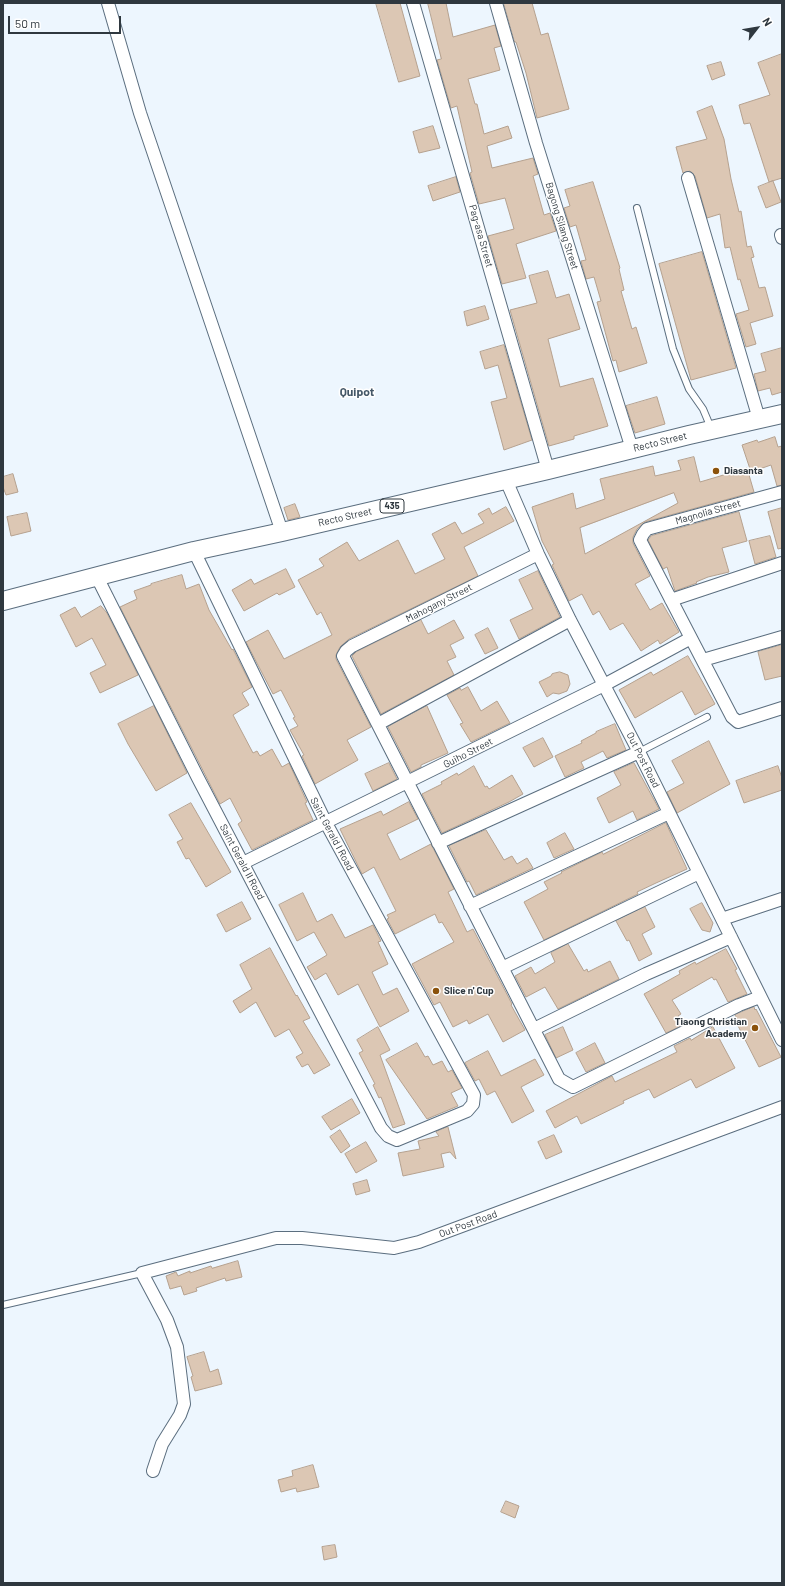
<!DOCTYPE html>
<html>
<head>
<meta charset="utf-8">
<style>
	body { margin:0 }
	#map { position:relative; width:785px; height:1586px; overflow:hidden; background:#edf6fe; font-family:Barlow,sans-serif }
	canvas { display:block }
	.frame { position:absolute; inset:0; border:4px solid #2f383f; pointer-events:none }
	.north { position:absolute; left:737px; top:8px; width:40px; height:40px; -webkit-text-stroke:3px #fff; paint-order:stroke; rotate:59deg; font-size:11px; font-weight:700; line-height:16px; text-align:center; color:#2f383f }
	.north::after { content:''; display:block; margin:auto; width:14px; height:18px; background:#2f383f; clip-path:polygon(50% 0,100% 100%,50% 72%,0 100%) }
	.scale { position:absolute; left:8px; top:16px; width:113px; height:18px; box-sizing:border-box; border:2px solid #2f383f; border-top:0; padding-left:5px; font-size:12px; line-height:14px; white-space:nowrap; color:#2f383f; -webkit-text-stroke:3px #fff; paint-order:stroke }
</style>
</head>
<body>
<div id="map">
<canvas width="785" height="1586"></canvas>
<div class="frame"></div>
<div class="north">N</div>
<div class="scale">50 m</div>
</div>
<script>
const g = document.querySelector('canvas').getContext('2d');
g.lineJoin = 'round';
function paint(path, color) { g.fillStyle = color; g.fill(path, 'evenodd'); }
function stroke(path, color, width, dash) { g.strokeStyle = color; g.lineWidth = width; g.lineCap = dash ? 'butt' : 'round'; g.setLineDash(dash || []); g.stroke(path); }
function write(font, color, halo, rows, align = 'center') {
  g.font = font + ' Barlow,sans-serif'; g.lineWidth = 3; g.setLineDash([]); g.textBaseline = 'middle'; g.strokeStyle = halo; g.fillStyle = color; for (const [text, x, y, turn = 0] of rows) {
    g.save(); g.translate(x, y); g.rotate((+turn || 0) * Math.PI / 180); g.textAlign = isNaN(turn) ? turn : align; if (halo) g.strokeText(text, 0, 0); g.fillText(text, 0, 0); g.restore();
  }
}
const building = new Path2D(`
	M 376,3 L 400,3 L 420,76 L 399,82 Z
	M 428,3 L 446,3 L 453,37 L 495,25 L 501,46 L 494,48 L 500,70 L 468,79 L 475,104 L 477,104 L 484,134 L 508,126 L 512,138 L 487,146 L 492,168 L 533,158 L 538,174 L 533,176 L 544,215 L 550,213 L 556,231 L 516,244 L 526,278 L 502,284 L 488,236 L 514,229 L 505,198 L 479,204 L 470,173 L 472,172 L 457,106 L 451,108 L 437,60 L 441,59 Z
	M 504,3 L 532,3 L 541,35 L 548,33 L 569,109 L 537,118 L 526,73 L 516,42 L 515,42 Z
	M 782,54 L 782,178 L 769,182 L 750,123 L 744,124 L 739,105 L 770,95 L 758,63 Z
	M 721,62 L 725,75 L 712,80 L 707,66 Z
	M 712,106 L 724,139 L 731,179 L 739,212 L 741,211 L 747,247 L 751,246 L 754,257 L 751,258 L 759,288 L 765,287 L 773,316 L 750,323 L 756,344 L 746,347 L 736,314 L 749,310 L 740,279 L 738,280 L 730,247 L 725,248 L 720,214 L 707,218 L 695,176 L 690,171 L 683,173 L 676,147 L 707,139 L 697,112 Z
	M 433,126 L 440,148 L 419,153 L 413,132 Z
	M 456,177 L 460,192 L 433,201 L 428,186 Z
	M 773,181 L 781,202 L 766,208 L 758,187 Z
	M 593,182 L 620,268 L 619,269 L 624,290 L 621,291 L 632,329 L 636,327 L 647,363 L 619,372 L 616,360 L 613,361 L 597,302 L 601,301 L 594,277 L 586,279 L 581,261 L 586,260 L 576,225 L 570,227 L 564,208 L 570,206 L 565,190 Z
	M 702,252 L 736,368 L 691,380 L 659,264 Z
	M 548,271 L 556,298 L 569,294 L 580,329 L 548,339 L 560,387 L 593,378 L 608,426 L 574,436 L 574,439 L 549,446 L 510,310 L 537,303 L 529,276 Z
	M 485,306 L 489,319 L 467,326 L 464,312 Z
	M 504,345 L 532,440 L 504,450 L 491,402 L 507,398 L 498,365 L 485,369 L 480,352 Z
	M 782,348 L 782,392 L 772,395 L 770,388 L 758,391 L 754,374 L 766,371 L 761,354 Z
	M 657,397 L 665,424 L 635,433 L 626,406 Z
	M 775,437 L 778,447 L 782,446 L 782,485 L 777,486 L 771,465 L 751,472 L 742,445 L 757,440 L 758,442 Z
	M 694,457 L 700,482 L 747,468 L 754,492 L 645,522 L 637,529 L 633,537 L 633,543 L 650,576 L 635,584 L 650,610 L 662,603 L 679,632 L 660,644 L 658,640 L 641,651 L 623,623 L 610,630 L 599,611 L 593,615 L 582,594 L 569,601 L 552,565 L 554,564 L 542,541 L 532,507 L 573,493 L 576,509 L 605,499 L 600,479 L 653,466 L 655,476 L 681,470 L 678,461 ZM 674,493 L 678,503 L 585,554 L 580,528 Z
	M 13,474 L 18,492 L 6,495 L 3,487 L 3,477 Z
	M 295,504 L 300,517 L 288,520 L 284,508 Z
	M 506,507 L 514,521 L 464,547 L 478,576 L 349,639 L 340,647 L 336,655 L 336,659 L 371,727 L 347,740 L 358,760 L 315,784 L 302,756 L 304,755 L 290,730 L 298,726 L 293,718 L 295,717 L 281,690 L 273,694 L 246,642 L 268,630 L 284,659 L 332,635 L 321,612 L 317,615 L 298,580 L 324,566 L 319,559 L 347,542 L 359,561 L 398,540 L 415,574 L 445,559 L 432,534 L 455,522 L 462,534 L 484,523 L 478,514 L 489,508 L 492,514 Z
	M 782,508 L 782,548 L 778,549 L 768,512 Z
	M 739,512 L 747,541 L 722,548 L 729,572 L 708,577 L 696,582 L 697,583 L 675,591 L 667,567 L 663,569 L 648,540 L 651,536 Z
	M 27,513 L 31,531 L 11,536 L 7,517 Z
	M 770,536 L 776,557 L 755,564 L 749,541 Z
	M 286,569 L 295,587 L 279,595 L 277,593 L 244,611 L 232,590 L 251,579 L 254,584 Z
	M 538,571 L 560,617 L 519,639 L 510,620 L 533,609 L 519,580 Z
	M 182,575 L 186,589 L 199,584 L 209,610 L 232,650 L 233,649 L 252,687 L 242,693 L 249,705 L 233,715 L 253,753 L 257,751 L 260,756 L 272,749 L 282,767 L 289,763 L 307,802 L 305,803 L 313,820 L 252,850 L 238,824 L 242,821 L 230,798 L 220,804 L 120,607 L 137,599 L 134,591 L 151,585 L 151,584 Z
	M 101,606 L 107,613 L 138,675 L 100,693 L 90,673 L 106,665 L 92,638 L 76,647 L 60,615 L 75,607 L 81,617 Z
	M 421,620 L 428,634 L 454,620 L 464,638 L 450,645 L 456,657 L 447,661 L 454,675 L 381,714 L 352,656 L 356,652 Z
	M 488,628 L 498,648 L 485,654 L 475,635 Z
	M 782,645 L 782,676 L 765,680 L 758,652 Z
	M 688,656 L 715,704 L 695,715 L 682,691 L 635,718 L 619,690 L 651,672 L 653,675 Z
	M 560,672 L 568,675 L 570,684 L 567,691 L 559,694 L 553,693 L 547,697 L 539,682 L 551,676 L 552,674 Z
	M 468,687 L 481,711 L 497,701 L 510,723 L 471,742 L 460,724 L 463,723 L 447,695 L 460,688 L 461,690 Z
	M 154,706 L 187,773 L 156,791 L 128,744 L 118,724 Z
	M 427,706 L 448,753 L 421,765 L 421,767 L 411,772 L 388,727 Z
	M 615,724 L 626,750 L 607,758 L 603,751 L 581,762 L 584,768 L 565,777 L 555,756 L 582,743 L 581,741 L 596,733 L 596,732 Z
	M 543,738 L 553,757 L 534,767 L 523,748 Z
	M 709,741 L 730,784 L 677,813 L 667,792 L 684,783 L 672,761 Z
	M 389,763 L 397,779 L 373,791 L 365,774 Z
	M 634,763 L 659,809 L 637,820 L 633,811 L 609,823 L 597,798 L 621,785 L 614,772 Z
	M 474,766 L 485,787 L 487,786 L 489,789 L 512,775 L 523,794 L 509,802 L 442,833 L 422,794 L 442,784 L 441,782 L 457,773 L 458,775 Z
	M 778,766 L 782,778 L 782,790 L 744,803 L 736,781 Z
	M 409,802 L 418,819 L 387,834 L 400,860 L 431,844 L 454,889 L 448,892 L 467,932 L 473,929 L 512,1004 L 511,1005 L 525,1030 L 503,1042 L 488,1014 L 469,1024 L 467,1020 L 453,1027 L 440,1002 L 434,1005 L 412,964 L 454,942 L 442,922 L 439,923 L 435,914 L 395,934 L 387,919 L 389,918 L 387,915 L 396,911 L 374,867 L 362,874 L 340,829 L 381,811 L 383,815 Z
	M 191,803 L 231,872 L 206,887 L 189,858 L 186,859 L 177,842 L 183,839 L 169,815 Z
	M 666,823 L 687,869 L 656,883 L 637,892 L 638,894 L 544,940 L 524,902 L 548,889 L 544,882 L 562,873 L 561,872 L 602,852 L 603,854 Z
	M 486,830 L 504,860 L 512,856 L 517,864 L 527,858 L 533,868 L 476,895 L 469,881 L 467,882 L 449,846 Z
	M 565,833 L 574,849 L 554,858 L 547,843 Z
	M 303,893 L 317,922 L 332,914 L 345,938 L 373,925 L 381,941 L 378,942 L 388,964 L 372,972 L 383,995 L 397,988 L 409,1011 L 380,1027 L 358,984 L 338,995 L 326,973 L 315,980 L 307,967 L 327,955 L 314,932 L 297,941 L 279,905 Z
	M 242,902 L 251,919 L 226,932 L 217,915 Z
	M 702,903 L 713,923 L 710,932 L 702,930 L 690,909 Z
	M 645,907 L 655,927 L 642,934 L 652,954 L 639,961 L 629,940 L 627,941 L 616,921 Z
	M 568,944 L 584,971 L 587,969 L 588,972 L 610,961 L 619,979 L 558,1009 L 545,987 L 526,997 L 515,976 L 531,967 L 535,974 L 555,962 L 551,953 Z
	M 270,948 L 296,996 L 297,995 L 310,1018 L 303,1021 L 330,1065 L 314,1074 L 308,1064 L 302,1067 L 296,1057 L 303,1053 L 289,1029 L 275,1037 L 256,1002 L 240,1013 L 233,1001 L 252,989 L 240,965 Z
	M 726,949 L 737,969 L 735,970 L 747,994 L 728,1002 L 716,979 L 714,980 L 712,977 L 672,1000 L 681,1014 L 678,1016 L 683,1025 L 666,1033 L 644,994 L 680,974 L 679,971 L 695,962 L 696,964 Z
	M 754,1007 L 755,1010 L 756,1009 L 781,1057 L 759,1067 L 735,1020 L 737,1019 L 735,1015 Z
	M 378,1027 L 390,1050 L 380,1055 L 405,1124 L 393,1128 L 381,1097 L 379,1098 L 373,1085 L 375,1084 L 359,1053 L 363,1051 L 357,1040 Z
	M 563,1027 L 573,1050 L 556,1058 L 545,1035 Z
	M 713,1027 L 735,1068 L 696,1088 L 691,1079 L 654,1098 L 649,1089 L 623,1101 L 624,1103 L 581,1124 L 577,1116 L 555,1128 L 546,1111 L 612,1076 L 615,1082 L 677,1052 L 674,1046 L 690,1038 L 691,1040 Z
	M 417,1043 L 425,1057 L 428,1056 L 433,1065 L 442,1061 L 448,1072 L 452,1070 L 462,1088 L 451,1093 L 458,1106 L 427,1119 L 386,1060 Z
	M 595,1043 L 605,1063 L 586,1072 L 576,1053 Z
	M 488,1051 L 501,1076 L 535,1059 L 544,1075 L 521,1087 L 534,1111 L 512,1123 L 495,1091 L 487,1095 L 479,1079 L 475,1081 L 465,1063 Z
	M 352,1099 L 360,1113 L 331,1130 L 322,1117 Z
	M 448,1127 L 456,1159 L 450,1152 L 441,1154 L 444,1167 L 403,1176 L 398,1153 L 420,1149 L 418,1141 L 439,1136 L 436,1132 Z
	M 340,1130 L 350,1146 L 341,1153 L 330,1137 Z
	M 554,1135 L 562,1152 L 546,1159 L 538,1142 Z
	M 366,1142 L 377,1161 L 356,1173 L 345,1154 Z
	M 367,1180 L 370,1191 L 356,1195 L 353,1184 Z
	M 238,1261 L 242,1277 L 226,1281 L 225,1278 L 196,1288 L 197,1291 L 184,1295 L 181,1286 L 170,1289 L 166,1276 L 176,1272 L 178,1276 L 190,1271 L 190,1273 L 211,1266 L 212,1268 Z
	M 204,1352 L 210,1372 L 218,1369 L 222,1384 L 195,1391 L 191,1377 L 193,1376 L 187,1357 Z
	M 313,1465 L 319,1487 L 297,1492 L 296,1488 L 281,1492 L 278,1480 L 293,1476 L 292,1471 Z
	M 506,1501 L 519,1506 L 515,1518 L 501,1512 Z
	M 335,1545 L 337,1557 L 324,1560 L 322,1547 Z`);
const lane = new Path2D(`
	M 637,208 L 673,349 L 689,389 L 703,409 L 711,428
	M 639,752 L 707,717
	M 3,1305 L 142,1273`);
const street = new Path2D(`
	M 108,3 L 140,113 L 282,532
	M 413,3 L 548,470
	M 496,3 L 536,143 L 632,449
	M 688,178 L 759,419
	M 781,235 L 782,238
	M 506,480 L 538,554 L 570,620 L 639,752 L 782,1040
	M 782,492 L 647,529 L 643,534 L 640,540 L 732,717 L 738,722 L 782,708
	M 538,554 L 352,646 L 346,651 L 343,656 L 559,1079 L 573,1087 L 739,1005 L 760,997
	M 97,577 L 198,778 L 381,1128 L 388,1136 L 397,1140 L 467,1111 L 473,1104 L 474,1095 L 326,823 L 194,551
	M 671,600 L 782,563
	M 703,660 L 782,637
	M 378,724 L 570,620
	M 438,843 L 639,752
	M 243,863 L 604,685 L 691,638
	M 470,906 L 669,813
	M 722,919 L 782,899
	M 502,968 L 699,873
	M 534,1029 L 646,974 L 731,937
	M 153,1471 L 162,1444 L 180,1415 L 184,1404 L 177,1347 L 167,1320 L 142,1273 L 276,1238 L 302,1238 L 394,1248 L 419,1242 L 782,1107`);
const primary = new Path2D(`
	M 3,601 L 194,551 L 282,532 L 548,470 L 689,435 L 782,414`);
const markers = [
	[716,471,4,"#8b520b"],
	[436,991,4,"#8b520b"],
	[755,1028,4,"#8b520b"]
];
const shields = [
	[392,506,24]
];
const shieldNames = [
	["435",392,506]
];
const streetNames = [
	["Bagong Silang Street",562,226,73],
	["Pag-asa Street",481,236,74],
	["Recto Street",660,442,-14],
	["Magnolia Street",708,512,-16],
	["Recto Street",345,517,-13],
	["Mahogany Street",439,603,-27],
	["Guiho Street",468,753,-27],
	["Out Post Road",643,760,63],
	["Saint Gerald I Road",332,834,62],
	["Saint Gerald II Road",242,862,62],
	["Out Post Road",468,1224,-20]
];
const poiNames = [
	["Diasanta",724,471],
	["Slice n' Cup",444,991],
	["Tiaong Christian",747,1022,"right"],
	["Academy",747,1034,"right"]
];
const quarterNames = [
	["Quipot",357,392]
];
paint(building, '#dcc7b4');
stroke(building, '#b5a18f', 1);
stroke(lane, '#5b6e7f', 8);
stroke(street, '#5b6e7f', 14);
stroke(primary, '#5b6e7f', 20);
stroke(lane, '#fff', 6);
stroke(street, '#fff', 12);
stroke(primary, '#fff', 18);
for (const [x, y, r, color] of markers) { const dot = new Path2D(); dot.arc(x, y, r, 0, 2 * Math.PI); g.fillStyle = color; g.fill(dot); stroke(dot, '#fff', 1.5); }
for (const [x, y, w] of shields) { const box = new Path2D(); box.roundRect(x - w / 2, y - 7, w, 14, 3); g.fillStyle = '#fff'; g.fill(box); stroke(box, '#2f383f', 1); }
write('bold 9px', '#2f383f', null, shieldNames);
write('10px', '#2f383f', '#fff', streetNames);
write('bold 10px', '#2f383f', '#fff', poiNames, 'left');
write('bold 12px', '#445767', '#fff', quarterNames);
</script>
</body>
</html>
